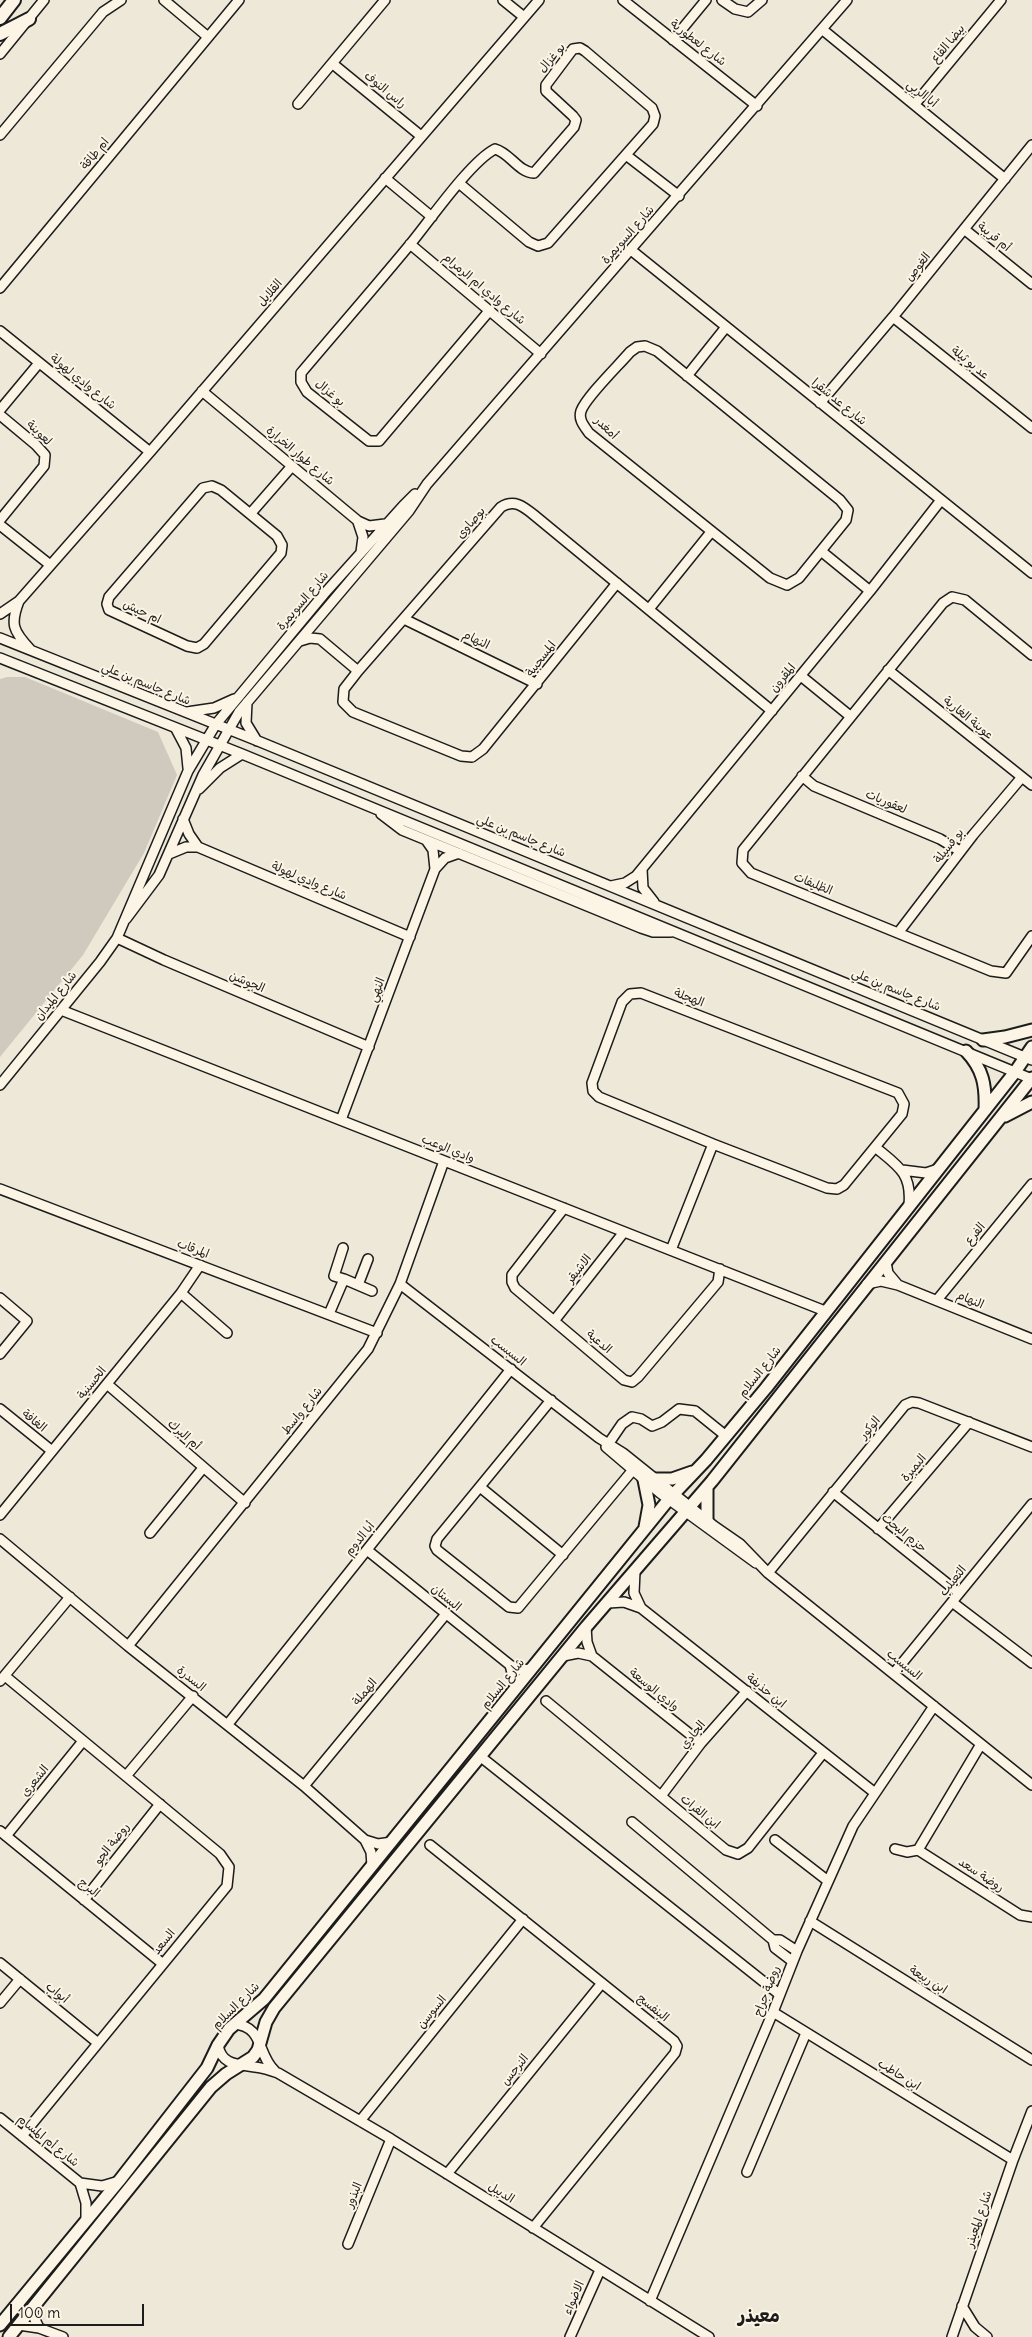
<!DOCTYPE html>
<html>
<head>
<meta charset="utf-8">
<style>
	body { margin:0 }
	#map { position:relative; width:1032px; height:2337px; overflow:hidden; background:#eee8d9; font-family:Delius,sans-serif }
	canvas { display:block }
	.scale { position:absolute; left:10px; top:2304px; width:134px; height:22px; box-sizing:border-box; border:2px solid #1c1c1c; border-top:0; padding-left:6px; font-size:15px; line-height:18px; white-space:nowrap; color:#1c1c1c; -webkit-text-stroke:4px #fcf5e5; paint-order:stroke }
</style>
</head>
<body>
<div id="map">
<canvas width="1032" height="2337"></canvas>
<div class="scale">100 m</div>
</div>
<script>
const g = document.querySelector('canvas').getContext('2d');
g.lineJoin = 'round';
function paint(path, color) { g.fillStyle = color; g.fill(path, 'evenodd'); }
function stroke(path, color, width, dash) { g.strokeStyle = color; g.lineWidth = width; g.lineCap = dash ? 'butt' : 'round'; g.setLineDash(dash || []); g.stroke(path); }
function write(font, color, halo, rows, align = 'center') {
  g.font = font + ' Delius,"Playpen Sans Arabic",sans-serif'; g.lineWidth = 4; g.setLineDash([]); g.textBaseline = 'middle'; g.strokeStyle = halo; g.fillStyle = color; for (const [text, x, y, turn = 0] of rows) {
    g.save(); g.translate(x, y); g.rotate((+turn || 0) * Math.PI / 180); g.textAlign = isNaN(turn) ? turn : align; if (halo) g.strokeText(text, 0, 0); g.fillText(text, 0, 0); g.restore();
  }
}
const green = new Path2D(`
	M 7,677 L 25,677 L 158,732 L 177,775 L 144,853 L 83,955 L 0,1057 L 0,679 Z`);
const minor = new Path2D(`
	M 164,0 L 208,37
	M 503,0 L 524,17
	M 623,0 L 757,106
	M 722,0 L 735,9 L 748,12 L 762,0
	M 823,30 L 1005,179
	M 673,40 L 706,0
	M 0,54 L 44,0
	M 333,64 L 421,136
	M 298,104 L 385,0
	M 915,104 L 1001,0
	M 0,135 L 103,12 L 121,0
	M 626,155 L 679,196
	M 385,178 L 432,217
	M 460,184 L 529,242 L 538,246 L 548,243 L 653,124 L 655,116 L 652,108 L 585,51 L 580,48 L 573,49 L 546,85 L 546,91 L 573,116 L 576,120 L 574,127 L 534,173 C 518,172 510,153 495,149 C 471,161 430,220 412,242 C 375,287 338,329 301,373 L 301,382 L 307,392 L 369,441 L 379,441 L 490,310
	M 964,229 L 1032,284
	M 410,244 L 541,354
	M 631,250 L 1032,573
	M 0,288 L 239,0
	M 893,317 L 1032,428
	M 0,331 L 150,452
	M 645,346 L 657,351 L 840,500 L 848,510 L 846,520 L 799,578 L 787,585 L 770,578 L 589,433 C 585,427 578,420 581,411 C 586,397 619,365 630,352 L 637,347 Z
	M 687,376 L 726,327
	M 202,391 L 358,521 L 369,526 L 385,524
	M 820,403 L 893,317 L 1032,145
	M 0,410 L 39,363
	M 0,415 L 36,445 L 45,455 L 44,466 L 0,520
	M 212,486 L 221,490 L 277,536 L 282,545 L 281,553 L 204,644 L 197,648 L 187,646 L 109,610 L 107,604 L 109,597 L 203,488 Z
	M 251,513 L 292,466
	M 358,522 L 363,537 L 361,552
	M 0,525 L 49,564
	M 821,551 L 870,591
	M 617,583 L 483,749 L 472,757 L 461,756 L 353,712 L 343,702 L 344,689 L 358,671 L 501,507 C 514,499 523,506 534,515 L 772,711
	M 19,601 C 10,624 13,631 30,649
	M 649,609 L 711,532
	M 0,614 L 19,601 L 150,452 L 539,0
	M 404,619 L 537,684
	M 0,638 L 258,741 L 1032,1060
	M 300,641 L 310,638 L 320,639 L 358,671
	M 1032,655 L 965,600 L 952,597 L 943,603 L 743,850 L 742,863 L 751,873 L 991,971 L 1006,973 L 1032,936
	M 0,658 L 242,754 L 1032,1079
	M 888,670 L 1032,785
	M 801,676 L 850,716
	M 247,702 L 246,723 L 257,741
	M 187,712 L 214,708 L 234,699
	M 176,729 L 186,748 L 188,768
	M 802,776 L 814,786 L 940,839 L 960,851
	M 199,789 L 220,768 L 242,754
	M 381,814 L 402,830 L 641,928 L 653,932 L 671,932
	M 183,819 L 189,834 L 198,847
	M 169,854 L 186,847 L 198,847 L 410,937
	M 435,869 L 445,858 L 459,853
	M 642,869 L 643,888 L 654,902
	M 611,886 L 625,883 L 636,876 L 870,591 L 941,500
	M 126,919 L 159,875 L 203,775 L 239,712 L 409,511 L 427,484 L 847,0
	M 898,933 L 973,835 L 1022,777
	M 117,938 L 164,960 L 369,1047
	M 641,993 L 898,1093 L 904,1104 L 902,1114 L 844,1185 L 837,1189 L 827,1188 L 713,1144 L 599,1097 L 593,1091 L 592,1083 L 622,1002 L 630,994 Z
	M 61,1010 L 825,1311
	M 0,1085 L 100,962 L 117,938 L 188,771 L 216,724 L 324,594 L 403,506 L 415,494
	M 341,1120 L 435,869 L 433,850 L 426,840
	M 875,1147 C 898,1166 912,1173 909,1205
	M 902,1170 L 926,1173 L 938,1169
	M 0,1189 L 377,1333
	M 564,1208 L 512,1275 L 512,1282 L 515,1288 L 624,1380 L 632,1382 L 638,1377 L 718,1282 L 720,1269
	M 671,1250 L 713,1144
	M 886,1262 L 888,1273 L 898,1285
	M 344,1279 L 372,1291
	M 400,1284 L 599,1438 L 623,1453 L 714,1526 L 740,1544 L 768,1573 L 1032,1785
	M 867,1284 L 881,1281 L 898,1285 L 1032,1339
	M 358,1285 L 368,1259
	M 181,1293 L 227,1333
	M 0,1298 L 27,1321 L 0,1354
	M 937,1300 L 1032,1184
	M 329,1314 L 344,1279 L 334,1276 L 343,1248
	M 554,1321 L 624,1232
	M 107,1384 L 245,1503
	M 551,1400 L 437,1539 L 435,1546 L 437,1550 L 509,1607 L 518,1608 L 632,1471
	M 0,1409 L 52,1451
	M 609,1443 L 622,1424 L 632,1417 L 641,1419 L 652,1426 L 662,1422 L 679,1409 L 695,1411 L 726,1436
	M 606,1447 L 660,1493 L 756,1563
	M 480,1487 L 563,1555
	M 833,1492 L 959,1593
	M 0,1515 L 181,1293 L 200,1265
	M 878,1529 L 969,1422
	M 150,1533 L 203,1468
	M 0,1539 L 128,1646 L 304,1786 L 365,1840 L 371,1852 L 372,1866
	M 367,1550 L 510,1665 L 520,1670 L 532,1669
	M 635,1571 L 634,1593 L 641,1608
	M 768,1573 L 905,1405 L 912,1402 L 919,1403 L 1032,1447
	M 952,1602 L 1032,1663
	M 608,1603 L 624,1602 L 641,1608 L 875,1793
	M 586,1627 L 587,1642 L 592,1656
	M 128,1646 L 368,1349 L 400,1284 L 444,1161
	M 563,1656 L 578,1653 L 592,1656 L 701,1743
	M 510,1665 L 516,1689
	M 894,1673 L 1032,1504
	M 5,1676 L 220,1854 L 229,1867 L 227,1886 L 22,2136
	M 0,1681 L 70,1597
	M 546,1701 L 726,1850 L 738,1854 L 748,1848 L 823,1753
	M 228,1724 L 511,1369
	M 481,1757 L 779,1994
	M 126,1776 L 193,1696
	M 304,1786 L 446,1614
	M 661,1796 L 701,1743 L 747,1691
	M 632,1822 L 773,1940 L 780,1940 L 797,1951
	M 0,1831 L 163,1964
	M 6,1836 L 83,1741
	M 365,1840 L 378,1844 L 392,1842
	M 775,1840 L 828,1881
	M 430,1845 L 674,2041 L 677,2046 L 675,2053 L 533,2228
	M 895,1849 L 907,1852 L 918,1850 L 981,1744
	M 918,1850 L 1020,1915 L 1032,1917
	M 84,1900 L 160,1804
	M 810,1921 L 1032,2060
	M 773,1940 L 775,1948 L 792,1961
	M 0,1963 L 98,2043
	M 0,2003 L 20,1979
	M 773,2012 L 1013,2160
	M 234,2024 C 264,2026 257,2055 275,2071
	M 218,2045 C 222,2066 238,2064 255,2067 C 263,2068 270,2070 278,2073 L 391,2139 L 709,2337
	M 0,2118 L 80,2183 L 102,2186 L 119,2181
	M 360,2121 L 523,1919
	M 747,2172 L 806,2033
	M 447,2174 L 602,1983
	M 80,2183 L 86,2203 L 86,2220
	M 348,2244 L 391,2139
	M 650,2301 L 773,2012 L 797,1951 L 853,1826 L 934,1706
	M 962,2306 L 975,2327 L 987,2337
	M 31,2311 L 39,2328
	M 19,2325 L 39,2328 L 63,2337
	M 570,2337 L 600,2270
	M 952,2337 L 1013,2160 L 1032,2111`);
const major = new Path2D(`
	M 983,1040 L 1005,1037 L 1032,1030
	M 966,1051 C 983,1069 986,1085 985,1110
	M 1005,1116 L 1032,1102
	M 655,1479 L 672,1479 L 692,1472
	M 644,1480 L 649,1505 L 645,1527
	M 707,1487 L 707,1520
	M 0,2325 L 119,2181 L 207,2068 L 218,2045 L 229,2029 L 264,1999 L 669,1499 L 706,1460 L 766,1388 L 1015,1072 L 1032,1047
	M 9,2337 L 211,2087 L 226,2074 L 253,2057 L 258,2050 L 266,2022 L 274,2008 L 586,1627 L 712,1481 L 1032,1078`);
const highway = new Path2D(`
	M 0,18 L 14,0
	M 0,34 L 29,19`);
const streetNames = [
	["شارع لعطورية",698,43,38],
	["بيضا القاع",948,44,-50],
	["بو غزال",552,58,-49],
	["راس النوف",385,90,39],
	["أبا الربي",922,94,39],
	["ام طاقة",95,154,-50],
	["شارع السويمرة",628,235,-49],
	["أم قريبة",994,237,39],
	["الغوص",918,267,-51],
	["شارع وادي ام الرمرام",484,289,40],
	["القلايل",270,293,-49],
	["عد بو ثيلة",970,363,39],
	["شارع وادي لهولة",83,382,39],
	["بو غزال",330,393,40],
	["شارع عد شقرا",839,402,39],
	["أمغدر",606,428,44],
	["لعوينة",39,433,44],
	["شارع طوار الخرارة",300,456,40],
	["بوصاوى",471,523,-49],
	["شارع السويمرة",303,601,-50],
	["ام حيش",142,612,25],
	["النهام",476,640,26],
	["المسحبية",541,659,-52],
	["المقرون",783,678,-51],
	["شارع جاسم بن علي",146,684,22],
	["عوينة الغارية",968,718,39],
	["لعقوريات",886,802,23],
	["شارع جاسم بن علي",521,836,22],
	["بو فسيلة",949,846,-52],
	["شارع وادي لهولة",309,881,23],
	["الظليفات",813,884,22],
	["الجوشن",247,982,23],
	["النهي",377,990,-69],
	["شارع جاسم بن علي",896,990,22],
	["شارع الميدان",56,996,-51],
	["الهجلة",689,998,21],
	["وادي الوعب",448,1149,22],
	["الفرع",975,1234,-50],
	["المرقاب",193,1249,21],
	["الاشيقر",579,1269,-52],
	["النهام",970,1300,23],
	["الدعية",599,1342,40],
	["السبسب",508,1351,38],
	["شارع السلام",760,1372,-52],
	["الحسنية",92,1383,-51],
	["شارع واسط",302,1411,-51],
	["الغافة",34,1421,39],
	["الوكور",870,1428,-50],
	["أم البرك",184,1435,41],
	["البمبرة",914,1468,-50],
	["حزم البحث",904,1533,39],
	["أبا الدوم",360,1539,-51],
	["الثعيلب",953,1581,-51],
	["البستان",446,1598,39],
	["السبسب",904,1665,39],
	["السدرة",191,1679,38],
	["شارع السلام",503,1684,-51],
	["وادي الوسعة",654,1690,39],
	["ابن حذيفة",766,1691,39],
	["الهملة",365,1692,-50],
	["الجادي",693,1735,-51],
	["الشعرى",35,1781,-51],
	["ابن الفرات",700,1812,39],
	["روضة الجو",112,1844,-52],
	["روضة سعد",981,1875,33],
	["البرج",89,1888,39],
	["السعد",164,1942,-51],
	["ابن ربيعة",928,1980,32],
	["روضة جراح",767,1991,-69],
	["أبواب",57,1993,39],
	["شارع السلام",236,2006,-45],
	["البنفسج",653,2008,39],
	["السوسن",432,2012,-51],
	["النرجس",515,2070,-51],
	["ابن حاطب",899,2075,32],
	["شارع أم المسام",48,2141,39],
	["الديبل",501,2193,32],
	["البذور",354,2195,-68],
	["شارع المعيذر",979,2219,-71],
	["الاضواء",574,2298,-67]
];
const districtNames = [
	["معيذر",759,2317]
];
paint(green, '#cfcabd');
stroke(minor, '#1c1c1c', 12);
stroke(major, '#1c1c1c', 15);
stroke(highway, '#1c1c1c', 16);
stroke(minor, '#fcf5e5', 9);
stroke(major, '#fcf5e5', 11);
stroke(highway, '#fcf5e5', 12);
write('12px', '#1c1c1c', '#fcf5e5', streetNames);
write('bold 18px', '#1c1c1c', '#fcf5e5', districtNames);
</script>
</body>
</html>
